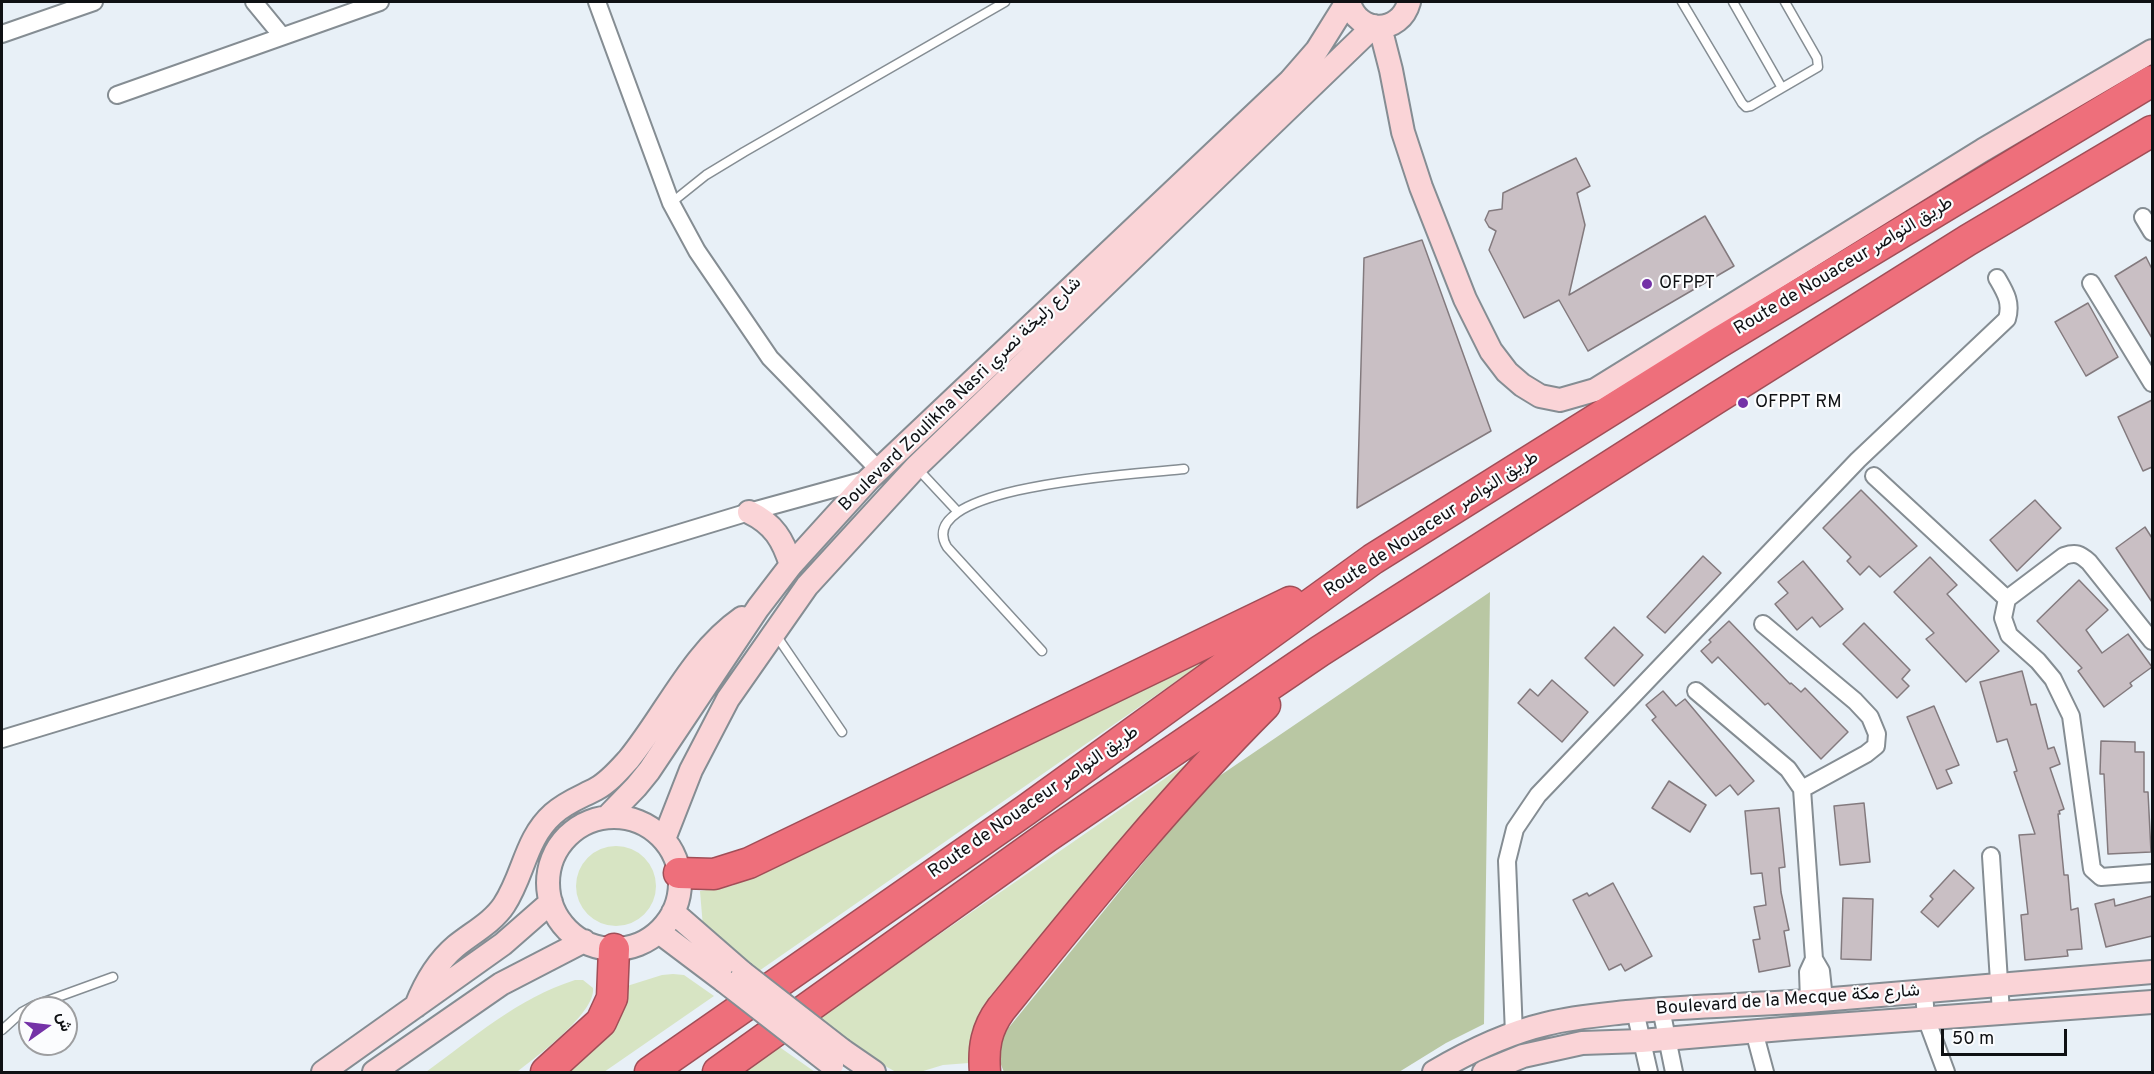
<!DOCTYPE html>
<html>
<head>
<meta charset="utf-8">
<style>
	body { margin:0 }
	#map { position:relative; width:2154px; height:1074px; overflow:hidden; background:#e8f0f7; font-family:Overpass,Vazirmatn,sans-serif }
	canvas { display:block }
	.frame { position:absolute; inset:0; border:3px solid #0f1114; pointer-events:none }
	.north { position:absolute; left:18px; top:996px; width:60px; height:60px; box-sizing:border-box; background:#fbfcfe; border:2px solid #9d9ea0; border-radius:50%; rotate:76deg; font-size:16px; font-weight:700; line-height:24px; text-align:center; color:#0f1114 }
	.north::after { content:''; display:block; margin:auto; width:21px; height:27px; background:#7432a7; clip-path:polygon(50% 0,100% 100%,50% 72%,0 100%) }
	.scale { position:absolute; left:1941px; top:1029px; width:126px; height:27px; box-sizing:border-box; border:3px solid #0f1114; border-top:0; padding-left:8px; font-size:18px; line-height:21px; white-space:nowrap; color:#0f1114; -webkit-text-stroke:4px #fbfcfe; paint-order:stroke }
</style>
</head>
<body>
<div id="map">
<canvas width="2154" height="1074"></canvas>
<div class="frame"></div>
<div class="north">ش</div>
<div class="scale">50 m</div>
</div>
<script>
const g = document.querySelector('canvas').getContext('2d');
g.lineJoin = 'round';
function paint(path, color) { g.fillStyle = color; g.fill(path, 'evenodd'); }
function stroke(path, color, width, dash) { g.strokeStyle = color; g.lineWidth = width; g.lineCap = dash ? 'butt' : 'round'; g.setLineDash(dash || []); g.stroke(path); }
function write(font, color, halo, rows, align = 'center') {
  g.font = font + ' Overpass,Vazirmatn,sans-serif'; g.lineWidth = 4.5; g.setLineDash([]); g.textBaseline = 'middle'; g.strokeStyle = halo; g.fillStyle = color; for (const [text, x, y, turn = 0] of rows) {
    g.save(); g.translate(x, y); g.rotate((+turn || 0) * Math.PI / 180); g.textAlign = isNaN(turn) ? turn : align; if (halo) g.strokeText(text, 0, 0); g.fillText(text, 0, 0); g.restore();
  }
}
const green = new Path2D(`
	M 1224,648 L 756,973 L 703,927 L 700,891 L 732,886 Z
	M 1196,757 L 970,1051 L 969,1063 L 943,1065 L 920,1072 L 896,1072 L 865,1055 L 817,1019 Z
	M576 886a40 40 0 1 1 80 0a40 40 0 1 1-80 0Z
	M 673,974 L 684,975 L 714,996 L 604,1072 L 558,1072 L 627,986 L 662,975 Z
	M 575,980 L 583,980 L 593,988 C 596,1013 536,1057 517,1072 L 426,1072 C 473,1038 518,998 575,980 Z
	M 778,1046 L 815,1072 L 740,1072 Z`);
const forest = new Path2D(`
	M 1490,592 L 1484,1024 L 1446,1043 L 1399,1072 L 1004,1072 C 997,1054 994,1048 1006,1031 L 1156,847 L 1215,779 Z`);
const building = new Path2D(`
	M 1576,158 L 1590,186 L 1577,193 L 1585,225 L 1569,295 L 1705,216 L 1734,266 L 1588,351 L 1559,300 L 1524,318 L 1489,250 L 1496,231 L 1489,227 L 1485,220 L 1489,211 L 1502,209 L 1503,193 Z
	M 1422,240 L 1491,431 L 1357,508 L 1364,258 Z
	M 2146,257 L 2152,269 L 2152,338 L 2115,276 Z
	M 2088,303 L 2118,357 L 2086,376 L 2055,322 Z
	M 2152,400 L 2152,467 L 2143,471 L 2118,417 Z
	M 1861,490 L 1917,546 L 1880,577 L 1869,566 L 1860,575 L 1847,561 L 1851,557 L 1823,528 Z
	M 2035,500 L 2061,528 L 2017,571 L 1990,540 Z
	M 2145,527 L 2152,538 L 2152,602 L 2116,548 Z
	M 1703,556 L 1721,573 L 1665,633 L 1647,617 Z
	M 1930,557 L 1957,585 L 1947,594 L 1999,651 L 1966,682 L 1926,639 L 1934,633 L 1894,592 Z
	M 1803,561 L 1843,609 L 1820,627 L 1812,617 L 1797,630 L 1775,604 L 1788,593 L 1778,582 Z
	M 2079,580 L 2108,610 L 2086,630 L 2102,653 L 2128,634 L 2152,667 L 2130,683 L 2132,686 L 2104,707 L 2078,671 L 2082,668 L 2037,621 Z
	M 1729,621 L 1790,684 L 1791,683 L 1801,692 L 1805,688 L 1848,732 L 1821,759 L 1768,703 L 1765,705 L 1718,657 L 1712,663 L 1701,651 L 1711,642 L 1709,640 Z
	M 1864,623 L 1910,670 L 1902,679 L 1909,686 L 1897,698 L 1843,644 Z
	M 1614,627 L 1643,655 L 1614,686 L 1585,658 Z
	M 2022,671 L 2031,705 L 2036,704 L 2048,749 L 2054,747 L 2060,764 L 2050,768 L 2064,809 L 2059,811 L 2060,814 L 2058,814 L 2064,875 L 2068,875 L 2071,910 L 2078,908 L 2082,949 L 2067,950 L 2068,956 L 2025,960 L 2021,915 L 2028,914 L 2019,835 L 2035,834 L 2014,772 L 2017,771 L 2007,739 L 1997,742 L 1980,682 Z
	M 1552,680 L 1588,712 L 1562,742 L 1518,703 L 1530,689 L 1538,696 Z
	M 1663,691 L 1676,706 L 1685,699 L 1754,781 L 1738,795 L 1730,785 L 1716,796 L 1652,720 L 1656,717 L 1646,705 Z
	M 1934,706 L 1959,765 L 1946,770 L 1952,783 L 1937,789 L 1907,717 Z
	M 2101,741 L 2135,742 L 2135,752 L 2144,752 L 2144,792 L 2148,792 L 2151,852 L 2108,854 L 2104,774 L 2100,774 Z
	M 1669,781 L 1706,805 L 1690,832 L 1652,808 Z
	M 1864,803 L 1870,862 L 1840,865 L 1834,806 Z
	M 1779,808 L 1785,867 L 1779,868 L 1781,892 L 1789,930 L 1784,931 L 1790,966 L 1759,972 L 1753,940 L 1760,939 L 1754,907 L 1766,905 L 1762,873 L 1751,874 L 1745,811 Z
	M 1954,870 L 1974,888 L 1938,927 L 1921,912 L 1933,899 L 1930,896 Z
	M 1613,883 L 1652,956 L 1625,971 L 1621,964 L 1609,970 L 1573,900 L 1587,893 L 1589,896 Z
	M 2152,896 L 2152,936 L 2106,947 L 2095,904 L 2114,899 L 2115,906 Z
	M 1843,898 L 1873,899 L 1871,960 L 1841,959 Z`);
const lane = new Path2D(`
	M 1682,2 L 1742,103 L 1746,107 L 1751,106 L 1818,67 L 1817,58 L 1785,2
	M 1733,2 L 1782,88
	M 671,203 L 706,175 L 744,152 L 1005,2
	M 916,467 L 958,512
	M 776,635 L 842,732
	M 1042,651 L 947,547 C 909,484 1153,473 1184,469
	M 2,1030 L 22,1012 L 33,1006 L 113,977`);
const street = new Path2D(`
	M 254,2 L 282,36
	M 597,2 L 671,203 L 697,251 L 770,358 L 878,469
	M 2,34 L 94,2
	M 117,95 L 380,2
	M 2143,217 L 2152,232
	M 2091,283 L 2152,383
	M 1874,476 L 2007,599
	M 1763,624 L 1855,701 L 1870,717 L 1877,734 L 1876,746 L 1866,754 L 1802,789
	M 2152,641 L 2089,562 C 2080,554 2076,552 2064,556 L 2007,599 L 2003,618 L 2009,635 L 2038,661 L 2053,679 L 2071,716 L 2092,869 L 2101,877 L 2152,873
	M 1696,691 L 1788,769 L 1802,789 L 1814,959 L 1808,972 L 1809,1001
	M 2,739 L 749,512 L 869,479
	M 1991,856 L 2001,1013
	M 1814,959 L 1821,971 L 1824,999
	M 1924,993 L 1926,1018 L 1946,1072
	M 1661,1009 L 1674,1072
	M 1635,1011 L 1649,1072
	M 1754,1031 L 1765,1072
	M 1514,1034 L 1507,861 L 1515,829 L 1538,795 L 1858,460 L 2007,319 C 2012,302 2005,292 1997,278`);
const secondary = new Path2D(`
	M 1349,2 C 1358,35 1400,35 1409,2
	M 1380,27 L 1391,70 L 1403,132 L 1421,187 L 1465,299 L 1491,351 L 1507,372 L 1522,385 L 1540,396 L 1560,400 L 1595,390 L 1983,150 L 2152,51
	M 749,512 C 774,524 783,540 791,565
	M 607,817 L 636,787 L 649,771 L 758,608 L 791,565 L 869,479 L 1290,81 L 1317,50 L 1347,2
	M548 883a66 66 0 1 1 132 0a66 66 0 1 1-132 0Z
	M 664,839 L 691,770 L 728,699 L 807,586 L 916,467 L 1374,26
	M 673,912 L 743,973
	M 659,932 L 724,981
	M 416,1006 C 425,983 437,962 456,946 C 472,933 493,922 504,905 C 524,875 525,839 553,814 C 566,802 581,797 596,789 C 609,782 619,770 629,759 C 667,712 692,653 742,618
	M 842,1050 L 874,1072
	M 323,1072 L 503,944 L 551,902
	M 374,1072 L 501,984 L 584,941
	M 1434,1072 C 1468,1052 1508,1033 1546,1024 C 1573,1017 1600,1015 1627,1012 C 1687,1006 1748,1005 1808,1001 C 1923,992 2038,981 2152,972
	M 1484,1072 L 1523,1056 L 1582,1043 L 1641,1041 L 1794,1028 L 2152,1002`);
const highway = new Path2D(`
	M 679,873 L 714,874 L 749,863 L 1290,602
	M 546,1072 L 601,1022 L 612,998 L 614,949
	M 650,1072 L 1026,810 L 1373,559 L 1718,343 L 2152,81
	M 718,1072 L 1048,836 L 1320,651 L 1715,399 L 1968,240 L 2152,131
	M 985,1072 C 983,1048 986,1029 1001,1009 C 1087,903 1169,801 1265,705`);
const secondaryBridge = new Path2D(`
	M 743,973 L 842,1050
	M 724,981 L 832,1065`);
const markers = [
	[1647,284,6,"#7432a7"],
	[1743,403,6,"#7432a7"]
];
const streetNames = [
	["Route de Nouaceur طريق النواصر",1844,267,-31],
	["Boulevard Zoulikha Nasri شارع زليخة نصري",961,395,-44],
	["Route de Nouaceur طريق النواصر",1432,525,-33],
	["Route de Nouaceur طريق النواصر",1034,803,-35],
	["Boulevard de la Mecque شارع مكة",1788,1001,-4]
];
const poiNames = [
	["OFPPT",1659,284],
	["OFPPT RM",1755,403]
];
paint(green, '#d7e4c3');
paint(forest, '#b9c7a3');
paint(building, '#c9bfc4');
stroke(building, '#837a7e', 1.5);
stroke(lane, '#858d93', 11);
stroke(street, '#858d93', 20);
stroke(secondary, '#858d93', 26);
stroke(highway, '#a04e57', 33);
stroke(lane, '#fff', 8);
stroke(street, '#fff', 16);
stroke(secondary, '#fad4d7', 22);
stroke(highway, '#ee6f7b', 30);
stroke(secondaryBridge, '#858d93', 26, []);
stroke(secondaryBridge, '#fad4d7', 22);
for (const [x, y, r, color] of markers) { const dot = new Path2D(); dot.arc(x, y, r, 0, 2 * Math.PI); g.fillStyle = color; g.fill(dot); stroke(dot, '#fbfcfe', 2); }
write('18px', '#0f1114', '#fbfcfe', streetNames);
write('18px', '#0f1114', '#fbfcfe', poiNames, 'left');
</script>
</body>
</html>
